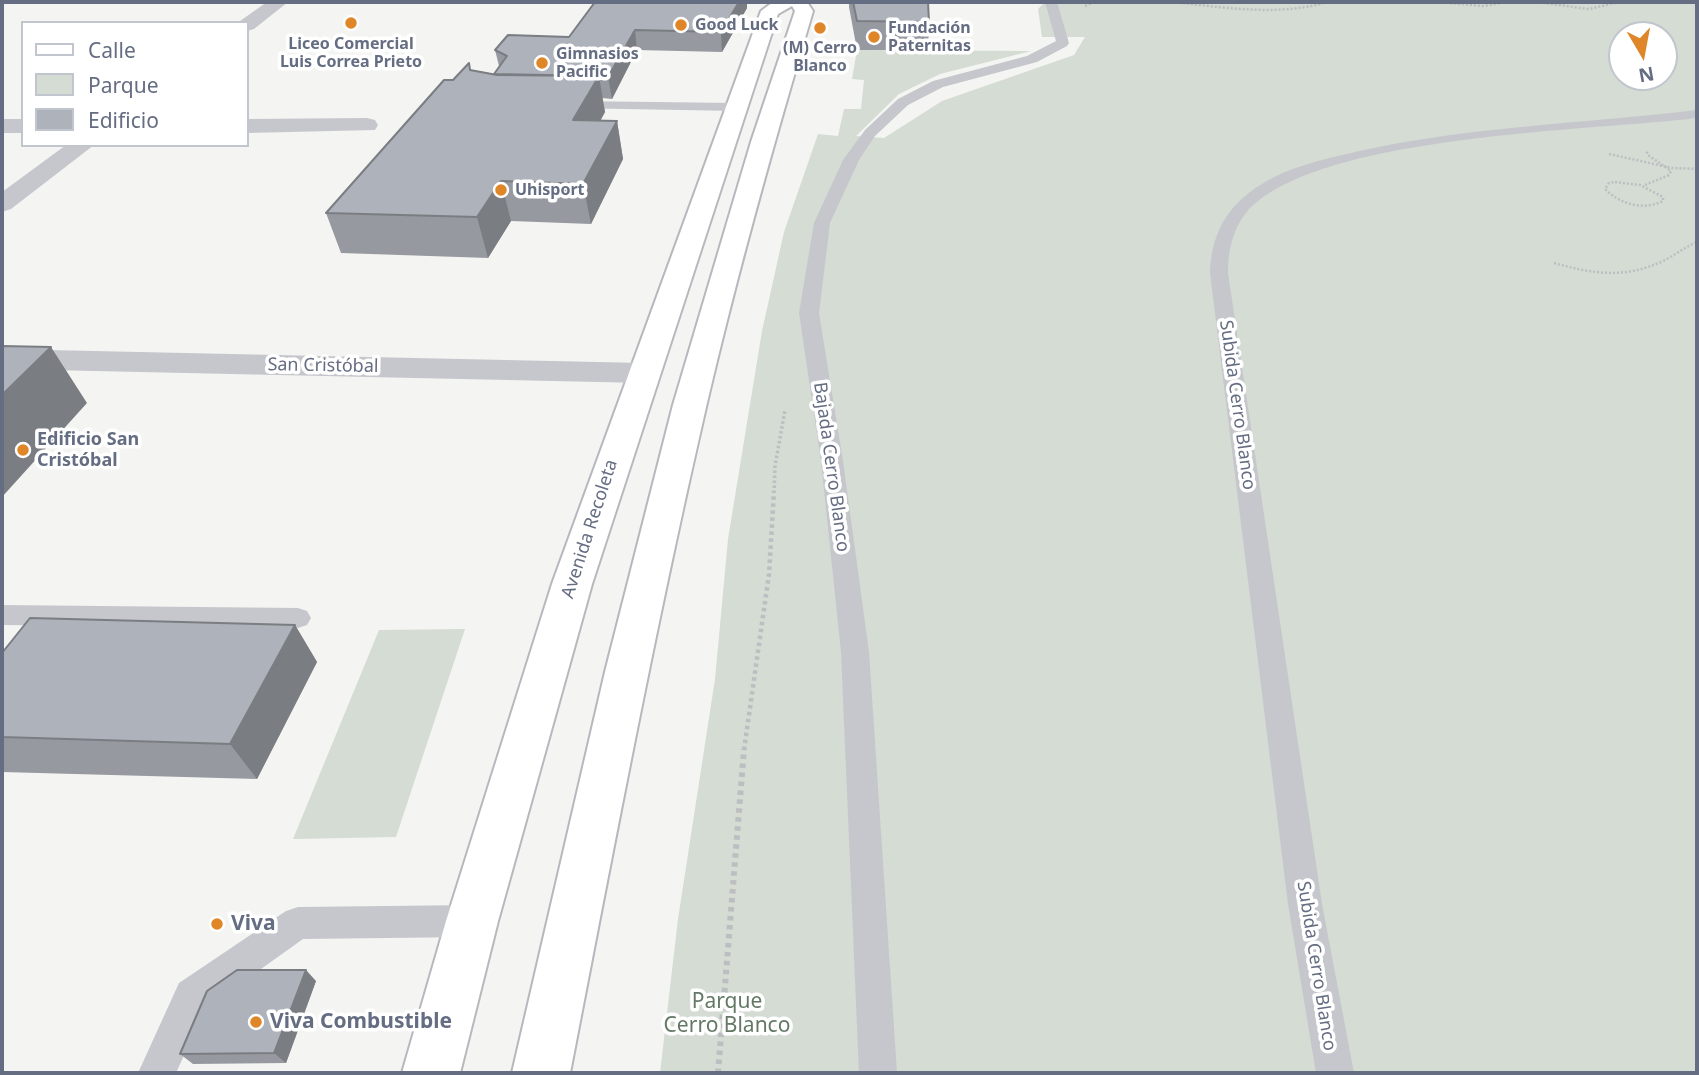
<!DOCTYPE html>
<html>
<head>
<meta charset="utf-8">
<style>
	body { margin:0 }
	#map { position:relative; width:1699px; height:1075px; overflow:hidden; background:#f4f5f2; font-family:"Noto Sans",sans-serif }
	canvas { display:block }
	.frame { position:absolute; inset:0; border:4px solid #656d82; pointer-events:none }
	.legend { position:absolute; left:21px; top:21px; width:228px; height:126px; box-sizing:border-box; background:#fff; border:2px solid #c1c5cd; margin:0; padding:9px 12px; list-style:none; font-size:21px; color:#656d82 }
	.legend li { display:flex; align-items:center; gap:14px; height:35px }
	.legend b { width:35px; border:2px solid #c1c5cd }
	.north { position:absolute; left:1608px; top:21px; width:70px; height:70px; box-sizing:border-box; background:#fff; border:2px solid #c1c5cd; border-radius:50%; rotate:170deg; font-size:19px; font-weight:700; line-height:28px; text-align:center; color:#656d82 }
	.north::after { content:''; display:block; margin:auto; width:24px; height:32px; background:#df8728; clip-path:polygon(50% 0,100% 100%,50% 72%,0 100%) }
</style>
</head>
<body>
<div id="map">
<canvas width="1699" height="1075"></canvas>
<div class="frame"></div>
<ul class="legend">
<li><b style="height:9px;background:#fff"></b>Calle</li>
<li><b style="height:19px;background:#d4dcd3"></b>Parque</li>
<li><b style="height:19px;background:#aeb2ba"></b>Edificio</li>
</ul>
<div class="north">N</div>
</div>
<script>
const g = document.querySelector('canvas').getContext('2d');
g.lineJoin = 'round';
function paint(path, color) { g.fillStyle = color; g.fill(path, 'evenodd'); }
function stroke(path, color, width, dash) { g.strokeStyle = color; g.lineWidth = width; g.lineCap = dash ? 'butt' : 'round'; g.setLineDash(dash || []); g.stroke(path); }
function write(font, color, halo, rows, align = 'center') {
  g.font = font + ' "Noto Sans",sans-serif'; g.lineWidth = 7; g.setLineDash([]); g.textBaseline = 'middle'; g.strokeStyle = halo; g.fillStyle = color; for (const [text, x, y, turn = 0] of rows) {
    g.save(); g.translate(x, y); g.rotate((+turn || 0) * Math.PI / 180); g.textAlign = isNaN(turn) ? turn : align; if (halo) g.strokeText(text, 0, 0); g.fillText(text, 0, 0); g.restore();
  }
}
const green = new Path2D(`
	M 1082,2 L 1697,2 L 1697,1073 L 660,1073 L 678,919 L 715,679 L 728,539 L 762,331 L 784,232 L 818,134 L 838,136 L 844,109 L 861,109 L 864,80 L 852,79 L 857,50 L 1031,51 L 940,74 L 899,94 L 856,136 L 884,138 L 942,101 L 1074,55 L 1085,37 L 1042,37 L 1038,9 L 1044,3 L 1081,4 ZM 1622,35 L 1664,35 L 1664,77 L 1622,77 Z
	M 465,629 L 396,837 L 293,839 L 379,630 Z`);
const pathFar3 = new Path2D(`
	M 1171,2 C 1224,7 1276,17 1328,2
	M 1438,2 L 1484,6 L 1507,2
	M 1535,2 L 1589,9 L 1619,2
	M 1684,2 L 1697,2
	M 1085,6 L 1094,2
	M 1609,154 L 1672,168 L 1697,169
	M 1615,182 L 1640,185 L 1663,197 L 1663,201 C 1643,211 1620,204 1605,189 L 1609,183 Z
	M 1645,185 L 1669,175 L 1671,171 L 1648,155 L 1646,150
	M 1554,263 C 1593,274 1625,279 1663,261 C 1675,255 1685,247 1697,242`);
const pathFar2 = new Path2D(`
	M 774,493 L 775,466 L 785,410`);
const pathFar1 = new Path2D(`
	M 744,750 L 769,574 L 774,491`);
const path = new Path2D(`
	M 718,1073 L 744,749`);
const lane = new Path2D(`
	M 1045,2 L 1057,2 L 1069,43 L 1067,46 L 1037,62 L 943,87 L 908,105 L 875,136 L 859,160 L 830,223 L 819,313 L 843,461 L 869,652 L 897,1073 L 859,1073 L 841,652 L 821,461 L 799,313 L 814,223 L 843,160 L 865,130 L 898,99 L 933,81 L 1027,56 L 1056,41 Z
	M 572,101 L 737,103 L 744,107 L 737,111 L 567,108 L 565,105 Z
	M 1697,110 L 1697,118 C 1593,131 1313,134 1246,213 C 1232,230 1228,252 1228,273 L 1322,904 L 1354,1073 L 1316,1073 L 1288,904 L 1210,273 C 1211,244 1220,218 1243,198 C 1274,170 1316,161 1355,152 C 1469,126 1582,124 1697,110 Z
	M 2,605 L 298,608 L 307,611 L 311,618 L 307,625 L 298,628 L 2,625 Z
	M 472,905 L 484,909 L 489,921 L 484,933 L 472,937 L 303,939 L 205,1009 L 176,1073 L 138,1073 L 179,983 L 286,911 L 298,907 Z`);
const street = new Path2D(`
	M 267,2 L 288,2 L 254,29 L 247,31 L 247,23 L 239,23 L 240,21 Z
	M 367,118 L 375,120 L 378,125 L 375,130 L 247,133 L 247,119 Z
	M 2,119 L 23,119 L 23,133 L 2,133 Z
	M 66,145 L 94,145 L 11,209 L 2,212 L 2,192 Z
	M 2,349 L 644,363 L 655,366 L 660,373 L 655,380 L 644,383 L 2,369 Z`);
const primary = new Path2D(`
	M 773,2 L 807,2 L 813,11 C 774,142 737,274 706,407 C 655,628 613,851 570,1073 L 512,1073 L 605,672 L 673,405 L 751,142 L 795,11 L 792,6 L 778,14 L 592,584 L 498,921 L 460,1073 L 402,1073 L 446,921 L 552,584 L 761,11 Z`);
const wall = new Path2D(`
	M 849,2 L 928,2 L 929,22 L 928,50 L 857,50 L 849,7 Z
	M 747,8 L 722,52 L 637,50 L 612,99 L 602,98 L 605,112 L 600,121 L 617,121 L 623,159 L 591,224 L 511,221 L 488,258 L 341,253 L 326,213 L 453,80 L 471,70 L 494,74 L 499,66 L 495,50 L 569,37 Z
	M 295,625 L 317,662 L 257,779 L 2,772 L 2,653 Z
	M 316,981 L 286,1063 L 193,1064 L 180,1054 Z`);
const shadedWall = new Path2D(`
	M 739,2 L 747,2 L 747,8 L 722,52 L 721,32 Z
	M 635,30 L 637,50 L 612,99 L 608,77 Z
	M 599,76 L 605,112 L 580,158 L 573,120 Z
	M 617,121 L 623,159 L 591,224 L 583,184 Z
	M 501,181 L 511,221 L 488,258 L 477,217 Z
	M 51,347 L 87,403 L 2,497 L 2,395 Z
	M 295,625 L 317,662 L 257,779 L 230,744 Z
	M 306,970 L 316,981 L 286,1063 L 274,1053 Z`);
const building = new Path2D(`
	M 595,2 L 739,2 L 721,32 L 635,30 L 608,77 L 598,77 L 599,76 L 494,74 L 507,56 L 495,50 L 508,35 L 569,37 Z
	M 853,2 L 928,2 L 929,22 L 857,21 Z
	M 469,63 L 470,70 L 497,75 L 599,76 L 573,120 L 617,121 L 583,184 L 501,181 L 477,217 L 326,213 L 444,80 L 453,80 Z
	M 2,346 L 51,347 L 2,395 Z
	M 30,618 L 295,625 L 230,744 L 2,737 L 2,653 Z
	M 237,970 L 306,970 L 274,1053 L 180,1054 L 207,991 Z`);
const markers = [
	[351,23,7,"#df8728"],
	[681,25,7,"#df8728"],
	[820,28,7,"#df8728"],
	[874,37,7,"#df8728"],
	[542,63,7,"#df8728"],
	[501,190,7,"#df8728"],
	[23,450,7,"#df8728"],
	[217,924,7,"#df8728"],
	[256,1022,7,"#df8728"]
];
const farPoinames = [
	["Good Luck",695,25],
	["Fundación",888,28],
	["Paternitas",888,46],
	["Liceo Comercial",351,44,"center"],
	["Luis Correa Prieto",351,62,"center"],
	["(M) Cerro",820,48,"center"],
	["Blanco",820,66,"center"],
	["Gimnasios",556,54],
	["Pacific",556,72],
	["Uhisport",515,190]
];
const streetNames = [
	["San Cristóbal",323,366,1],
	["Subida Cerro Blanco",1237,405,82],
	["Bajada Cerro Blanco",831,467,82],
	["Avenida Recoleta",590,529,-72],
	["Subida Cerro Blanco",1316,966,81]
];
const poiNames = [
	["Edificio San",37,440],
	["Cristóbal",37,461]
];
const nearPoinames = [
	["Viva",231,924],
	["Viva Combustible",270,1022]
];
const nearParknames = [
	["Parque",727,1002],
	["Cerro Blanco",727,1026]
];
paint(green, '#d4dcd3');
stroke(primary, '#b6b8bd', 4);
stroke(pathFar3, '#bdbec1', 2.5, [2, 2]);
stroke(pathFar2, '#bdbec1', 3.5, [2.5, 2.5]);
stroke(pathFar1, '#bdbec1', 4.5, [3.5, 3.5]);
stroke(path, '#bdbec1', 6, [4.5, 4.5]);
paint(lane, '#c6c7cc');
paint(street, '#c6c7cc');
paint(primary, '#fff');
paint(wall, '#9699a0');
paint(shadedWall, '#7a7d82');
paint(building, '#aeb2ba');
stroke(building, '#7a7d82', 2);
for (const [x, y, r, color] of markers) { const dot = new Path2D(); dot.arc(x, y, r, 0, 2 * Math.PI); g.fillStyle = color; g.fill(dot); stroke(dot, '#fff', 2.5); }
write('bold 16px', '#656d82', '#fff', farPoinames, 'left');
write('18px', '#656d82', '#fff', streetNames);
write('bold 18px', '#656d82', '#fff', poiNames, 'left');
write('bold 21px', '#656d82', '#fff', nearPoinames, 'left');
write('21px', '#647965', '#fff', nearParknames);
</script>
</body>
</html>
